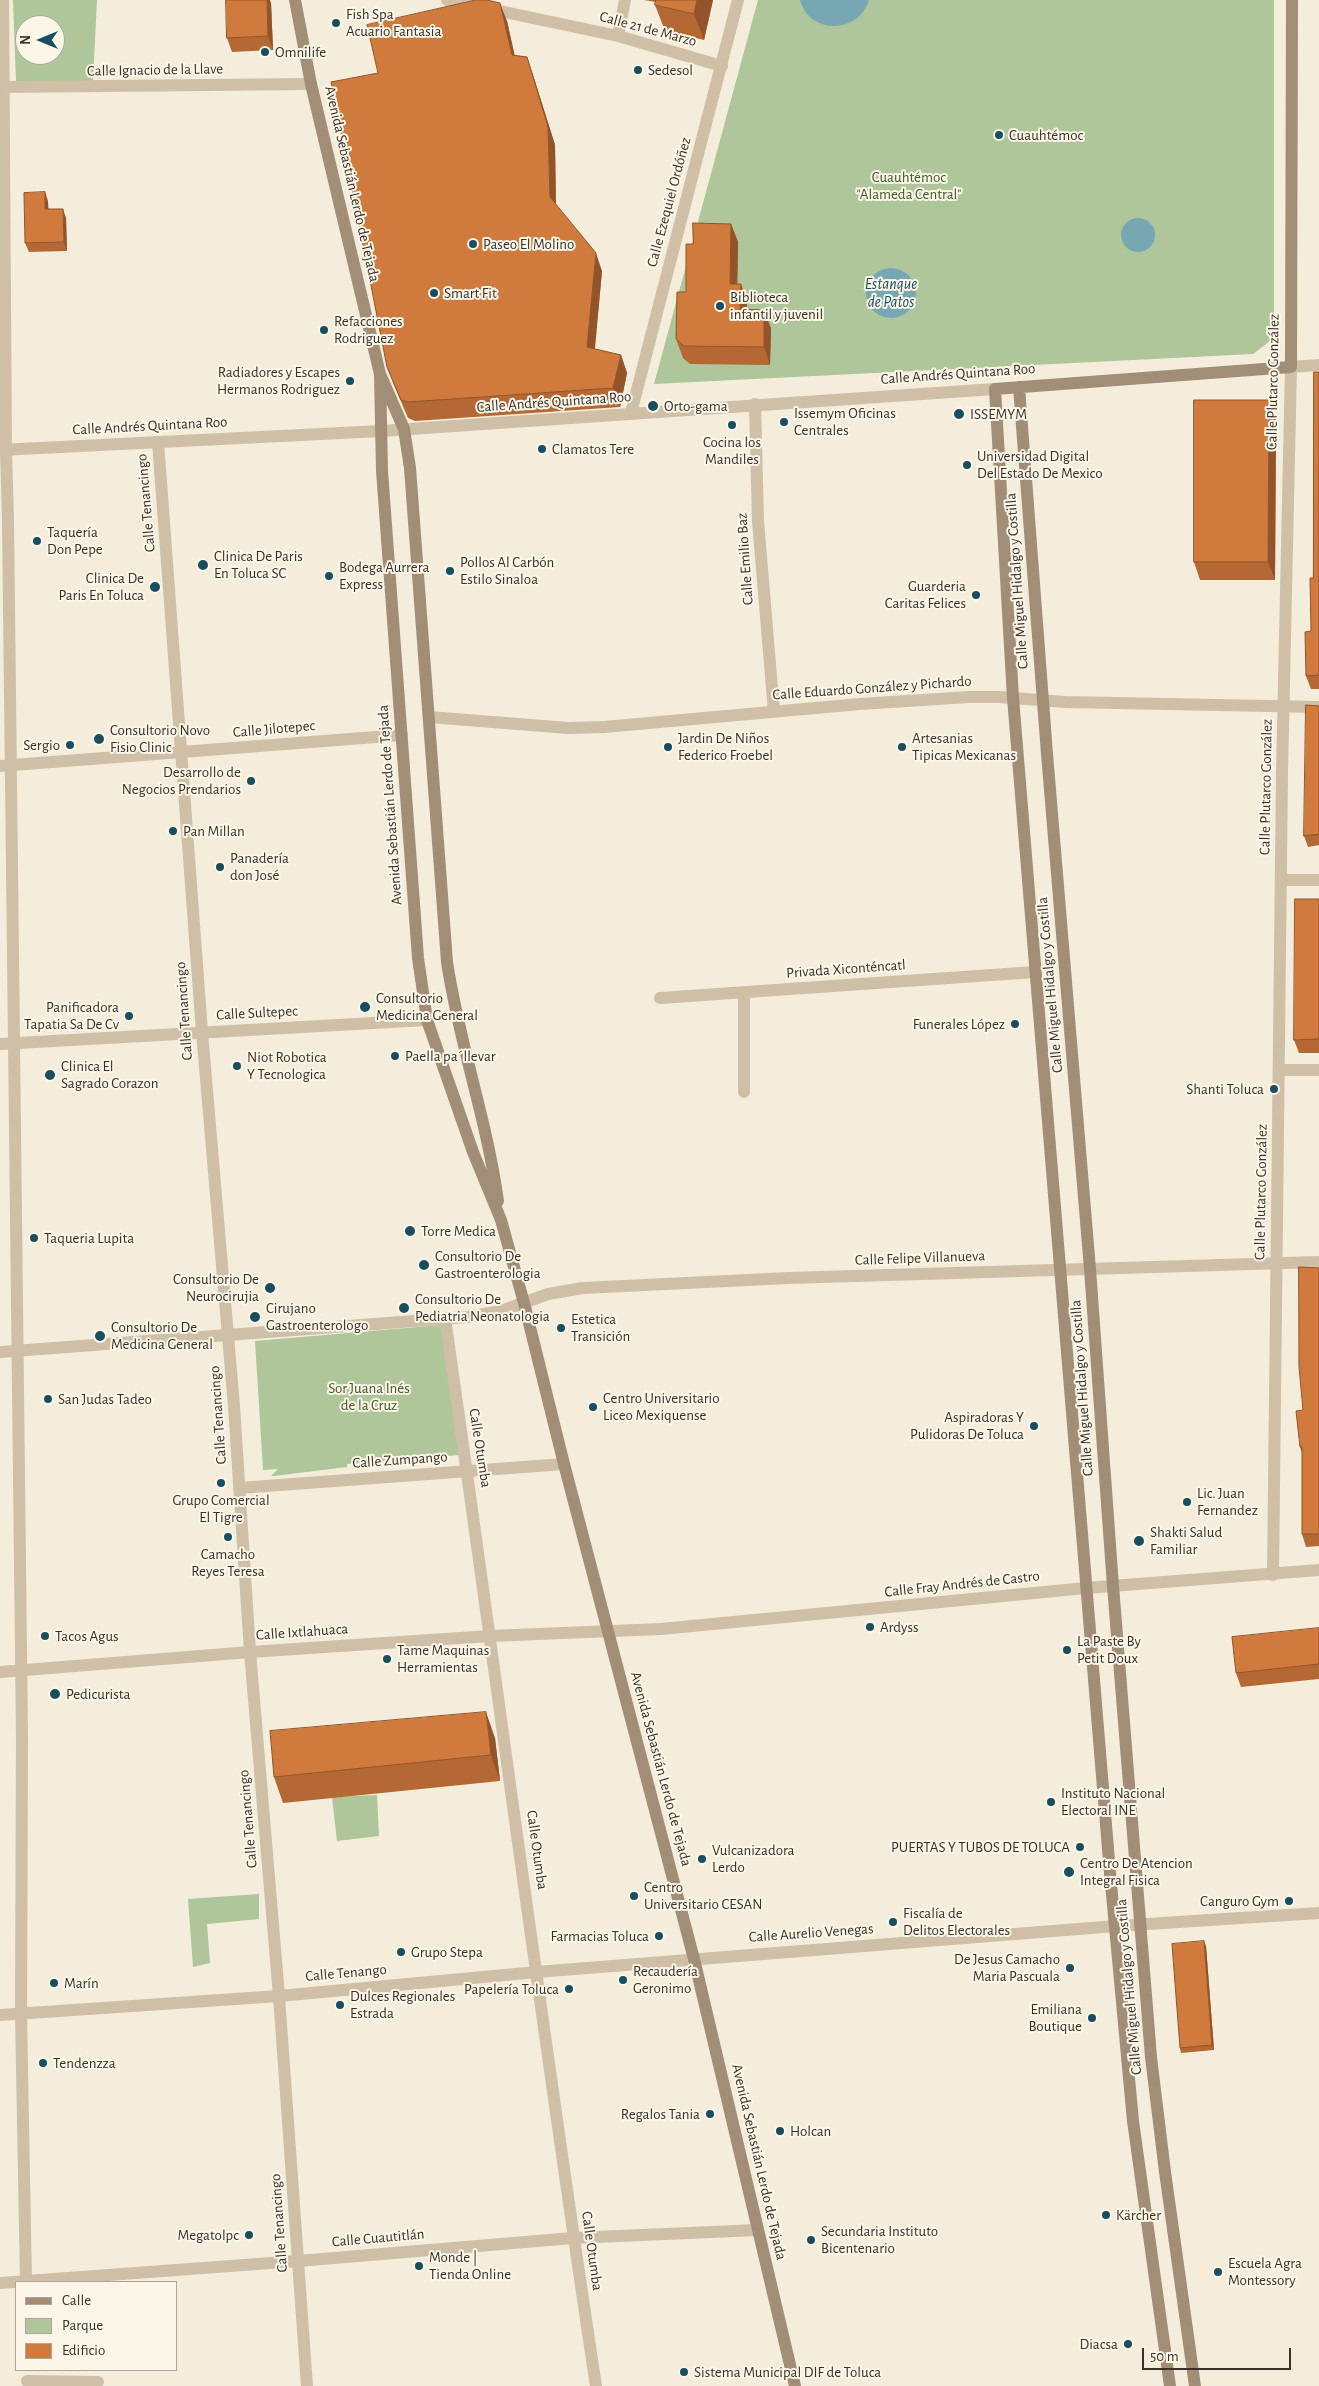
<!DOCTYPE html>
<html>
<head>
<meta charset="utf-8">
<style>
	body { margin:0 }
	#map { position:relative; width:1319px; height:2386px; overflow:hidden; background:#f4eddb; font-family:"Alegreya Sans",sans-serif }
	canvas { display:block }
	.legend { position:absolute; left:15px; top:2281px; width:162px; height:90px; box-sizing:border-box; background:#fbf6e8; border:1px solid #ada79b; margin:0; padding:6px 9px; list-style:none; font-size:15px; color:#393028 }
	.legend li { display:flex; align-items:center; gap:10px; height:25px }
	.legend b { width:25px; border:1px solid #ada79b }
	.north { position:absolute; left:15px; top:15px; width:50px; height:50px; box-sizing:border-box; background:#fbf6e8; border:1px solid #ada79b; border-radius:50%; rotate:270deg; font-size:14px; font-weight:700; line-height:20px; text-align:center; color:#393028 }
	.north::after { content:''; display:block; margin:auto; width:18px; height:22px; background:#194e5f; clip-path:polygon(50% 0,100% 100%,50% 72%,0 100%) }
	.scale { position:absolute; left:1142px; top:2348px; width:149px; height:22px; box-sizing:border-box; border:2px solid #393028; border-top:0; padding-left:6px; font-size:15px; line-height:18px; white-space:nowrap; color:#393028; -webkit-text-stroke:4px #fbf6e8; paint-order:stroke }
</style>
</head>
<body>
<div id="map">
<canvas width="1319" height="2386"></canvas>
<ul class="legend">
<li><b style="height:6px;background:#a28e77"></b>Calle</li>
<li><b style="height:14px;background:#afc59a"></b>Parque</li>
<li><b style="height:14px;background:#d17a3d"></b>Edificio</li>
</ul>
<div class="north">N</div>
<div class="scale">50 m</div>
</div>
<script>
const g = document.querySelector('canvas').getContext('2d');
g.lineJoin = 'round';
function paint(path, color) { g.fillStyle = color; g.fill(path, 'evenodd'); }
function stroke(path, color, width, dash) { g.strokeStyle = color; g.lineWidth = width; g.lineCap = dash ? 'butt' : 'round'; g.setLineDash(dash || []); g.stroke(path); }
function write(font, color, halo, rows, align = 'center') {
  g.font = font + ' "Alegreya Sans",sans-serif'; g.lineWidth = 4; g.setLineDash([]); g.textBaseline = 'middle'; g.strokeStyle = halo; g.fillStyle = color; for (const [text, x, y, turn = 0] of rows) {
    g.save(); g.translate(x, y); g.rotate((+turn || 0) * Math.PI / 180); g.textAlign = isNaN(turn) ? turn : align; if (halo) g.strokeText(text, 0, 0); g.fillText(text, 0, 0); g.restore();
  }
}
const green = new Path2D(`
	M 13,0 L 97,0 L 93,81 L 16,82 ZM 25,25 L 55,25 L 55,55 L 25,55 Z
	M 758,0 L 1274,0 L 1274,338 L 1253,354 L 654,384 Z
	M 441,1325 L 459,1455 L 347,1464 L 347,1467 L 274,1476 L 271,1476 L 278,1469 L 263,1470 L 255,1341 Z
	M 377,1795 L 379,1836 L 337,1841 L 332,1797 Z
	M 259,1894 L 259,1919 L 207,1924 L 210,1963 L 193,1967 L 188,1899 Z`);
const water = new Path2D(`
	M 800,0 L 869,0 C 859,34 809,35 800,0 Z
	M1121 235a17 17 0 1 1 34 0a17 17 0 1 1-34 0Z
	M866 293a25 25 0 1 1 50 0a25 25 0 1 1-50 0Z`);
const minor = new Path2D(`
	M 3,0 L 6,450 L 8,520 L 22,1738 L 21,2015 L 26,2282
	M 447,0 L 618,36 L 722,66
	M 618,36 L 625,0
	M 0,87 L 311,84
	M 755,404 L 758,521 L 774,712
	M 631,413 L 738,0
	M 158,442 L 202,1032 L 234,1406 L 250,1652 L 279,1996 L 307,2386
	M 0,450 L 381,431
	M 429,717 L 568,728 L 604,727 L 860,704 L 969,697 L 1000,697 L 1065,702 L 1319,707
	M 0,766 L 402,735
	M 1282,880 L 1319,880
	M 744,993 L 744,1092
	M 660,998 L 1035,972
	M 0,1044 L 427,1020
	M 1279,1070 L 1319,1070
	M 445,1318 C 496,1674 542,2031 596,2386
	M 0,1352 L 468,1317 L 501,1311 L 548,1294 L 583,1288 L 789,1278 L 1319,1262
	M 239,1488 L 564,1464
	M 1273,1575 L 1282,772 L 1291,367 L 1319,365
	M 0,1672 L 250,1652 L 490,1636 L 661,1629 L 1086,1588 L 1319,1570
	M 0,2015 L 279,1996 L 537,1972 L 1116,1926 L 1319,1913
	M 0,2283 L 298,2261 L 573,2238 L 758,2230
	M 27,2381 L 98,2382`);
const tertiary = new Path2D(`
	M 381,431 L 995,389`);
const secondary = new Path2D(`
	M 295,0 L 311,84 L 380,374 L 404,429 L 410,468 L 447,962 C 459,1043 487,1120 498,1201
	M 380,374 L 382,471 L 418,958 L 427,1020 L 473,1152 L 501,1220 L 524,1303 L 564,1464 L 694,1959 L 795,2386
	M 1019,387 L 1047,754 L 1090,1269 L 1113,1586 L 1151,2057 L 1165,2172 L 1195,2386
	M 1170,2386 L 1133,2121 L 1110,1873 L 1013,698 L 995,389 L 1291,367 L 1292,0`);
const wall = new Path2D(`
	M 644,0 L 713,0 L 704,40 L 665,31 L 655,5 L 656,2 Z
	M 271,3 L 273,50 L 232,52 L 227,38 Z
	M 507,21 L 515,56 L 527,57 L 533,75 L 555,145 L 556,205 L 602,271 L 595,349 L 621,355 L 627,373 L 620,407 L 415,421 L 408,418 L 394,385 L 387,367 Z
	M 48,201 L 48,209 L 66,218 L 67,251 L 29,252 L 25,243 Z
	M 731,224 L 738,242 L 737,284 L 741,284 L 747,302 L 747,309 L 771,328 L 770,365 L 690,364 L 683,358 L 676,339 L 686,292 L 693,244 Z
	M 1319,372 L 1319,689 L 1311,689 L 1306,676 L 1311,631 L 1313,578 Z
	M 1276,418 L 1275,580 L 1200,580 L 1194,562 Z
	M 1319,706 L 1319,845 L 1308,847 L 1304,836 Z
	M 1319,899 L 1319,1053 L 1299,1053 L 1294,1040 Z
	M 1319,1268 L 1319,1546 L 1306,1547 L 1302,1534 L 1302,1453 L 1300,1447 Z
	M 1319,1628 L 1319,1679 L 1241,1687 L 1236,1673 Z
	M 495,1738 L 500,1781 L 283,1803 L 274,1777 Z
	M 1206,1946 L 1214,2050 L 1181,2053 L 1180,2048 Z`);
const shadedWall = new Path2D(`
	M 267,0 L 270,0 L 271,3 L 273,50 L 268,36 Z
	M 697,0 L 713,0 L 704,40 L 694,14 Z
	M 500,3 L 507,21 L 518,73 L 512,55 Z
	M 527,57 L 533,75 L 555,145 L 556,216 L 550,197 Z
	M 45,192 L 48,201 L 49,218 L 45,209 Z
	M 63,209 L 66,218 L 67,251 L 64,242 Z
	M 731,224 L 738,242 L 737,302 L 730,284 Z
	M 596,253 L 602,271 L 593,365 L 587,347 Z
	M 741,284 L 747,302 L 747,327 L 740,309 Z
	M 764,310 L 771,328 L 770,365 L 764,347 Z
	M 621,355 L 627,373 L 620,407 L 613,388 Z
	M 1269,400 L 1276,418 L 1275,580 L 1268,562 Z
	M 486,1712 L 495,1738 L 500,1781 L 491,1755 Z
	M 1204,1941 L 1206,1946 L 1214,2050 L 1212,2045 Z`);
const building = new Path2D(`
	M 226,0 L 267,0 L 268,36 L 227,38 Z
	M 476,0 L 487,0 L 500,3 L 512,55 L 527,57 L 548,127 L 550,197 L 596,253 L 587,347 L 621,355 L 613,388 L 408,402 L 401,400 L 387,367 L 331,82 L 378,73 L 367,25 Z
	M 656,0 L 697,0 L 694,14 L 655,5 Z
	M 45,192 L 45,209 L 63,209 L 64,242 L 25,243 L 24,193 Z
	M 693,223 L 731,224 L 730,284 L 741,284 L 740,309 L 764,310 L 764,347 L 684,346 L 676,339 L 677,292 L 686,292 L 686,244 L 693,244 Z
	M 1314,372 L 1319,372 L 1319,675 L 1306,676 L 1305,632 L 1311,631 L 1310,578 L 1313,578 Z
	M 1194,400 L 1269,400 L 1268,562 L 1194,562 Z
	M 1306,705 L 1319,706 L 1319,834 L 1304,836 Z
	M 1295,899 L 1319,899 L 1319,1039 L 1294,1040 Z
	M 1299,1267 L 1319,1268 L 1319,1534 L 1302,1534 L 1302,1447 L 1300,1447 L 1296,1411 L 1303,1410 L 1299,1367 Z
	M 1319,1628 L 1319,1664 L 1236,1673 L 1232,1637 Z
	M 486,1712 L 491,1755 L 274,1777 L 270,1731 Z
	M 1204,1941 L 1212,2045 L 1180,2048 L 1172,1944 Z`);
const markers = [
	[336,23,5,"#194e5f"],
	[265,52,5,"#194e5f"],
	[638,70,5,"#194e5f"],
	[999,135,5,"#194e5f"],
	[473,244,5,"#194e5f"],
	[434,293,5,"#194e5f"],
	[720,306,5,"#194e5f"],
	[324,330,5,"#194e5f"],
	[350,381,5,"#194e5f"],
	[653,406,6,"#194e5f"],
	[959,414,6,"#194e5f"],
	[784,422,5,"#194e5f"],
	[732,425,5,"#194e5f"],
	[542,449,5,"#194e5f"],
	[967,465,5,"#194e5f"],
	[37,541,5,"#194e5f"],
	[203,565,6,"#194e5f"],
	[450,571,5,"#194e5f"],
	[329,576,5,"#194e5f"],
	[155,587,6,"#194e5f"],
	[976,595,5,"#194e5f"],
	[99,739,6,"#194e5f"],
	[70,745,5,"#194e5f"],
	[668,747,5,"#194e5f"],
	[902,747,5,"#194e5f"],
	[251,781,5,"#194e5f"],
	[173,831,5,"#194e5f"],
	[220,867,5,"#194e5f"],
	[365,1007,6,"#194e5f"],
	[129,1016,5,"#194e5f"],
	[1015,1024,5,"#194e5f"],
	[395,1056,5,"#194e5f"],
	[237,1066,5,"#194e5f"],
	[50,1075,6,"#194e5f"],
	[1274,1089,5,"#194e5f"],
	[410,1231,6,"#194e5f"],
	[34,1238,5,"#194e5f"],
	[424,1265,6,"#194e5f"],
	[270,1288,6,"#194e5f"],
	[404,1308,6,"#194e5f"],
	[255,1317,6,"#194e5f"],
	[561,1328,5,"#194e5f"],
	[100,1336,6,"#194e5f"],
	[48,1399,5,"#194e5f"],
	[593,1407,5,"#194e5f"],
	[1034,1426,5,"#194e5f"],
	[221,1483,5,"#194e5f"],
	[1187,1502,5,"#194e5f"],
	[228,1537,5,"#194e5f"],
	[1139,1541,6,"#194e5f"],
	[870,1627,5,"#194e5f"],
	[45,1636,5,"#194e5f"],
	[1067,1650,5,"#194e5f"],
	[387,1659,5,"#194e5f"],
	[55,1694,6,"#194e5f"],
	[1051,1802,5,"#194e5f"],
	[1080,1847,5,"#194e5f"],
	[702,1859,5,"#194e5f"],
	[1069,1872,6,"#194e5f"],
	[634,1896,5,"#194e5f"],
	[1289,1901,5,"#194e5f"],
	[893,1922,5,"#194e5f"],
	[659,1936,5,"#194e5f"],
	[401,1952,5,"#194e5f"],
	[1070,1968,5,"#194e5f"],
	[623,1980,5,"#194e5f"],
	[54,1983,5,"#194e5f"],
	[569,1989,5,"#194e5f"],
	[340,2005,5,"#194e5f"],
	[1092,2018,5,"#194e5f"],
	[43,2063,5,"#194e5f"],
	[710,2114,5,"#194e5f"],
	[780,2131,5,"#194e5f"],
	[1106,2215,5,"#194e5f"],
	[249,2235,5,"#194e5f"],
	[811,2240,5,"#194e5f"],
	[419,2266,5,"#194e5f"],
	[1218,2272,5,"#194e5f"],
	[1128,2344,5,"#194e5f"],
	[684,2372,5,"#194e5f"]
];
const poiNames = [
	["Fish Spa",346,14],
	["Acuario Fantasia",346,31],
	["Omnilife",275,52],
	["Sedesol",648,70],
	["Cuauhtémoc",1009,135],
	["Paseo El Molino",483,244],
	["Smart Fit",444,293],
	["Biblioteca",730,297],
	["infantil y juvenil",730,314],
	["Refacciones",334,321],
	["Rodriguez",334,338],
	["Radiadores y Escapes",340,372,"right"],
	["Hermanos Rodriguez",340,389,"right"],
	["Orto-gama",664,406],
	["Issemym Oficinas",794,413],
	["Centrales",794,430],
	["ISSEMYM",970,414],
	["Cocina los",732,442,"center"],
	["Mandiles",732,459,"center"],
	["Clamatos Tere",552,449],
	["Universidad Digital",977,456],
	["Del Estado De Mexico",977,473],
	["Taquería",47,532],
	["Don Pepe",47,549],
	["Clinica De Paris",214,556],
	["En Toluca SC",214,573],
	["Pollos Al Carbón",460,562],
	["Estilo Sinaloa",460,579],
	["Bodega Aurrera",339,567],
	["Express",339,584],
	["Clinica De",144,578,"right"],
	["Paris En Toluca",144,595,"right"],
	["Guarderia",966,586,"right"],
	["Caritas Felices",966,603,"right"],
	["Consultorio Novo",110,730],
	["Fisio Clinic",110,747],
	["Jardin De Niños",678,738],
	["Federico Froebel",678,755],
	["Artesanias",912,738],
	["Tipicas Mexicanas",912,755],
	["Sergio",60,745,"right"],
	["Desarrollo de",241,772,"right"],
	["Negocios Prendarios",241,789,"right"],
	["Pan Millan",183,831],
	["Panadería",230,858],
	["don José",230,875],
	["Consultorio",376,998],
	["Medicina General",376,1015],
	["Panificadora",119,1007,"right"],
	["Tapatia Sa De Cv",119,1024,"right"],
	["Funerales López",1005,1024,"right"],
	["Paella pa´llevar",405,1056],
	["Niot Robotica",247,1057],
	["Y Tecnologica",247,1074],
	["Clinica El",61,1066],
	["Sagrado Corazon",61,1083],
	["Shanti Toluca",1264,1089,"right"],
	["Torre Medica",421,1231],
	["Taqueria Lupita",44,1238],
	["Consultorio De",435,1256],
	["Gastroenterologia",435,1273],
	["Consultorio De",259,1279,"right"],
	["Neurocirujia",259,1296,"right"],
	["Consultorio De",415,1299],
	["Pediatria Neonatologia",415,1316],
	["Cirujano",266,1308],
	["Gastroenterologo",266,1325],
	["Estetica",571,1319],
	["Transición",571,1336],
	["Consultorio De",111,1327],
	["Medicina General",111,1344],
	["Centro Universitario",603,1398],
	["Liceo Mexiquense",603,1415],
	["San Judas Tadeo",58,1399],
	["Aspiradoras Y",1024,1417,"right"],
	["Pulidoras De Toluca",1024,1434,"right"],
	["Lic. Juan",1197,1493],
	["Fernandez",1197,1510],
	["Grupo Comercial",221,1500,"center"],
	["El Tigre",221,1517,"center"],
	["Shakti Salud",1150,1532],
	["Familiar",1150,1549],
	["Camacho",228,1554,"center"],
	["Reyes Teresa",228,1571,"center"],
	["Ardyss",880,1627],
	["Tacos Agus",55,1636],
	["La Paste By",1077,1641],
	["Petit Doux",1077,1658],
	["Tame Maquinas",397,1650],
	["Herramientas",397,1667],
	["Pedicurista",66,1694],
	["Instituto Nacional",1061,1793],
	["Electoral INE",1061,1810],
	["PUERTAS Y TUBOS DE TOLUCA",1070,1847,"right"],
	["Vulcanizadora",712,1850],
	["Lerdo",712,1867],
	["Centro De Atencion",1080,1863],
	["Integral Fisica",1080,1880],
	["Centro",644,1887],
	["Universitario CESAN",644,1904],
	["Canguro Gym",1279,1901,"right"],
	["Fiscalía de",903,1913],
	["Delitos Electorales",903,1930],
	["Farmacias Toluca",649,1936,"right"],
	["Grupo Stepa",411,1952],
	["De Jesus Camacho",1060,1959,"right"],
	["Maria Pascuala",1060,1976,"right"],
	["Recaudería",633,1971],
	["Geronimo",633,1988],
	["Marín",64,1983],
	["Papelería Toluca",559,1989,"right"],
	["Dulces Regionales",350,1996],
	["Estrada",350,2013],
	["Emiliana",1082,2009,"right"],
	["Boutique",1082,2026,"right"],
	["Tendenzza",53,2063],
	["Regalos Tania",700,2114,"right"],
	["Holcan",790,2131],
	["Kärcher",1116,2215],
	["Secundaria Instituto",821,2231],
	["Bicentenario",821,2248],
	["Megatolpc",239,2235,"right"],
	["Monde |",429,2257],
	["Tienda Online",429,2274],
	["Escuela Agra",1228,2263],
	["Montessory",1228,2280],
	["Diacsa",1118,2344,"right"],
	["Sistema Municipal DIF de Toluca",694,2372]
];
const streetNames = [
	["Calle 21 de Marzo",648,29,15],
	["Calle Ignacio de la Llave",155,70,-1],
	["Avenida Sebastián Lerdo de Tejada",352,184,77],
	["Calle Ezequiel Ordóñez",669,202,-75],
	["Calle Andrés Quintana Roo",958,374,-4],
	["Calle Plutarco González",1273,382,-89],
	["Calle Andrés Quintana Roo",554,402,-4],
	["Calle Andrés Quintana Roo",150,426,-3],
	["Calle Tenancingo",146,503,-95],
	["Calle Emilio Baz",745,559,-94],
	["Calle Miguel Hidalgo y Costilla",1017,581,-94],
	["Calle Eduardo González y Pichardo",872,688,-4],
	["Calle Jilotepec",274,729,-5],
	["Calle Plutarco González",1266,787,-89],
	["Avenida Sebastián Lerdo de Tejada",390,805,-94],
	["Privada Xiconténcatl",846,969,-4],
	["Calle Miguel Hidalgo y Costilla",1050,985,-95],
	["Calle Tenancingo",184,1011,-94],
	["Calle Sultepec",257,1013,-3],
	["Calle Plutarco González",1261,1192,-89],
	["Calle Felipe Villanueva",920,1258,-2],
	["Calle Miguel Hidalgo y Costilla",1082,1388,-94],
	["Calle Tenancingo",218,1415,-94],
	["Calle Otumba",480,1448,81],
	["Calle Zumpango",400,1460,-4],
	["Calle Fray Andrés de Castro",962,1584,-6],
	["Calle Ixtlahuaca",302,1632,-4],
	["Avenida Sebastián Lerdo de Tejada",661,1769,75],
	["Calle Tenancingo",248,1819,-95],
	["Calle Otumba",537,1850,82],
	["Calle Aurelio Venegas",811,1933,-4],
	["Calle Tenango",346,1973,-5],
	["Calle Miguel Hidalgo y Costilla",1129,1987,-95],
	["Avenida Sebastián Lerdo de Tejada",759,2162,77],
	["Calle Tenancingo",279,2223,-94],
	["Calle Cuautitlán",378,2238,-5],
	["Calle Otumba",592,2251,82]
];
const parkNames = [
	["Cuauhtémoc",909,177],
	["\"Alameda Central\"",909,194],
	["Sor Juana Inés",369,1388],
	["de la Cruz",369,1405]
];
const waterNames = [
	["Estanque",891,284],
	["de Patos",891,302]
];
paint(green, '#afc59a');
paint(water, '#78a7b4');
stroke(minor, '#cebfa6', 12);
stroke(tertiary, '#cebfa6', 12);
stroke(secondary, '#a28e77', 12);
paint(wall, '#b46934');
paint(shadedWall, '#92552b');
paint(building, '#d17a3d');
stroke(building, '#92552b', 1);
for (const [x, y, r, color] of markers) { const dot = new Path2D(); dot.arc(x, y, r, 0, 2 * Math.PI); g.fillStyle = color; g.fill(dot); stroke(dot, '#fbf6e8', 2); }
write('15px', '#393028', '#fbf6e8', poiNames, 'left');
write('15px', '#393028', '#fbf6e8', streetNames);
write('15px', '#405a29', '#fbf6e8', parkNames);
write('italic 16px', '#194e5f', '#fbf6e8', waterNames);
</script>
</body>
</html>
